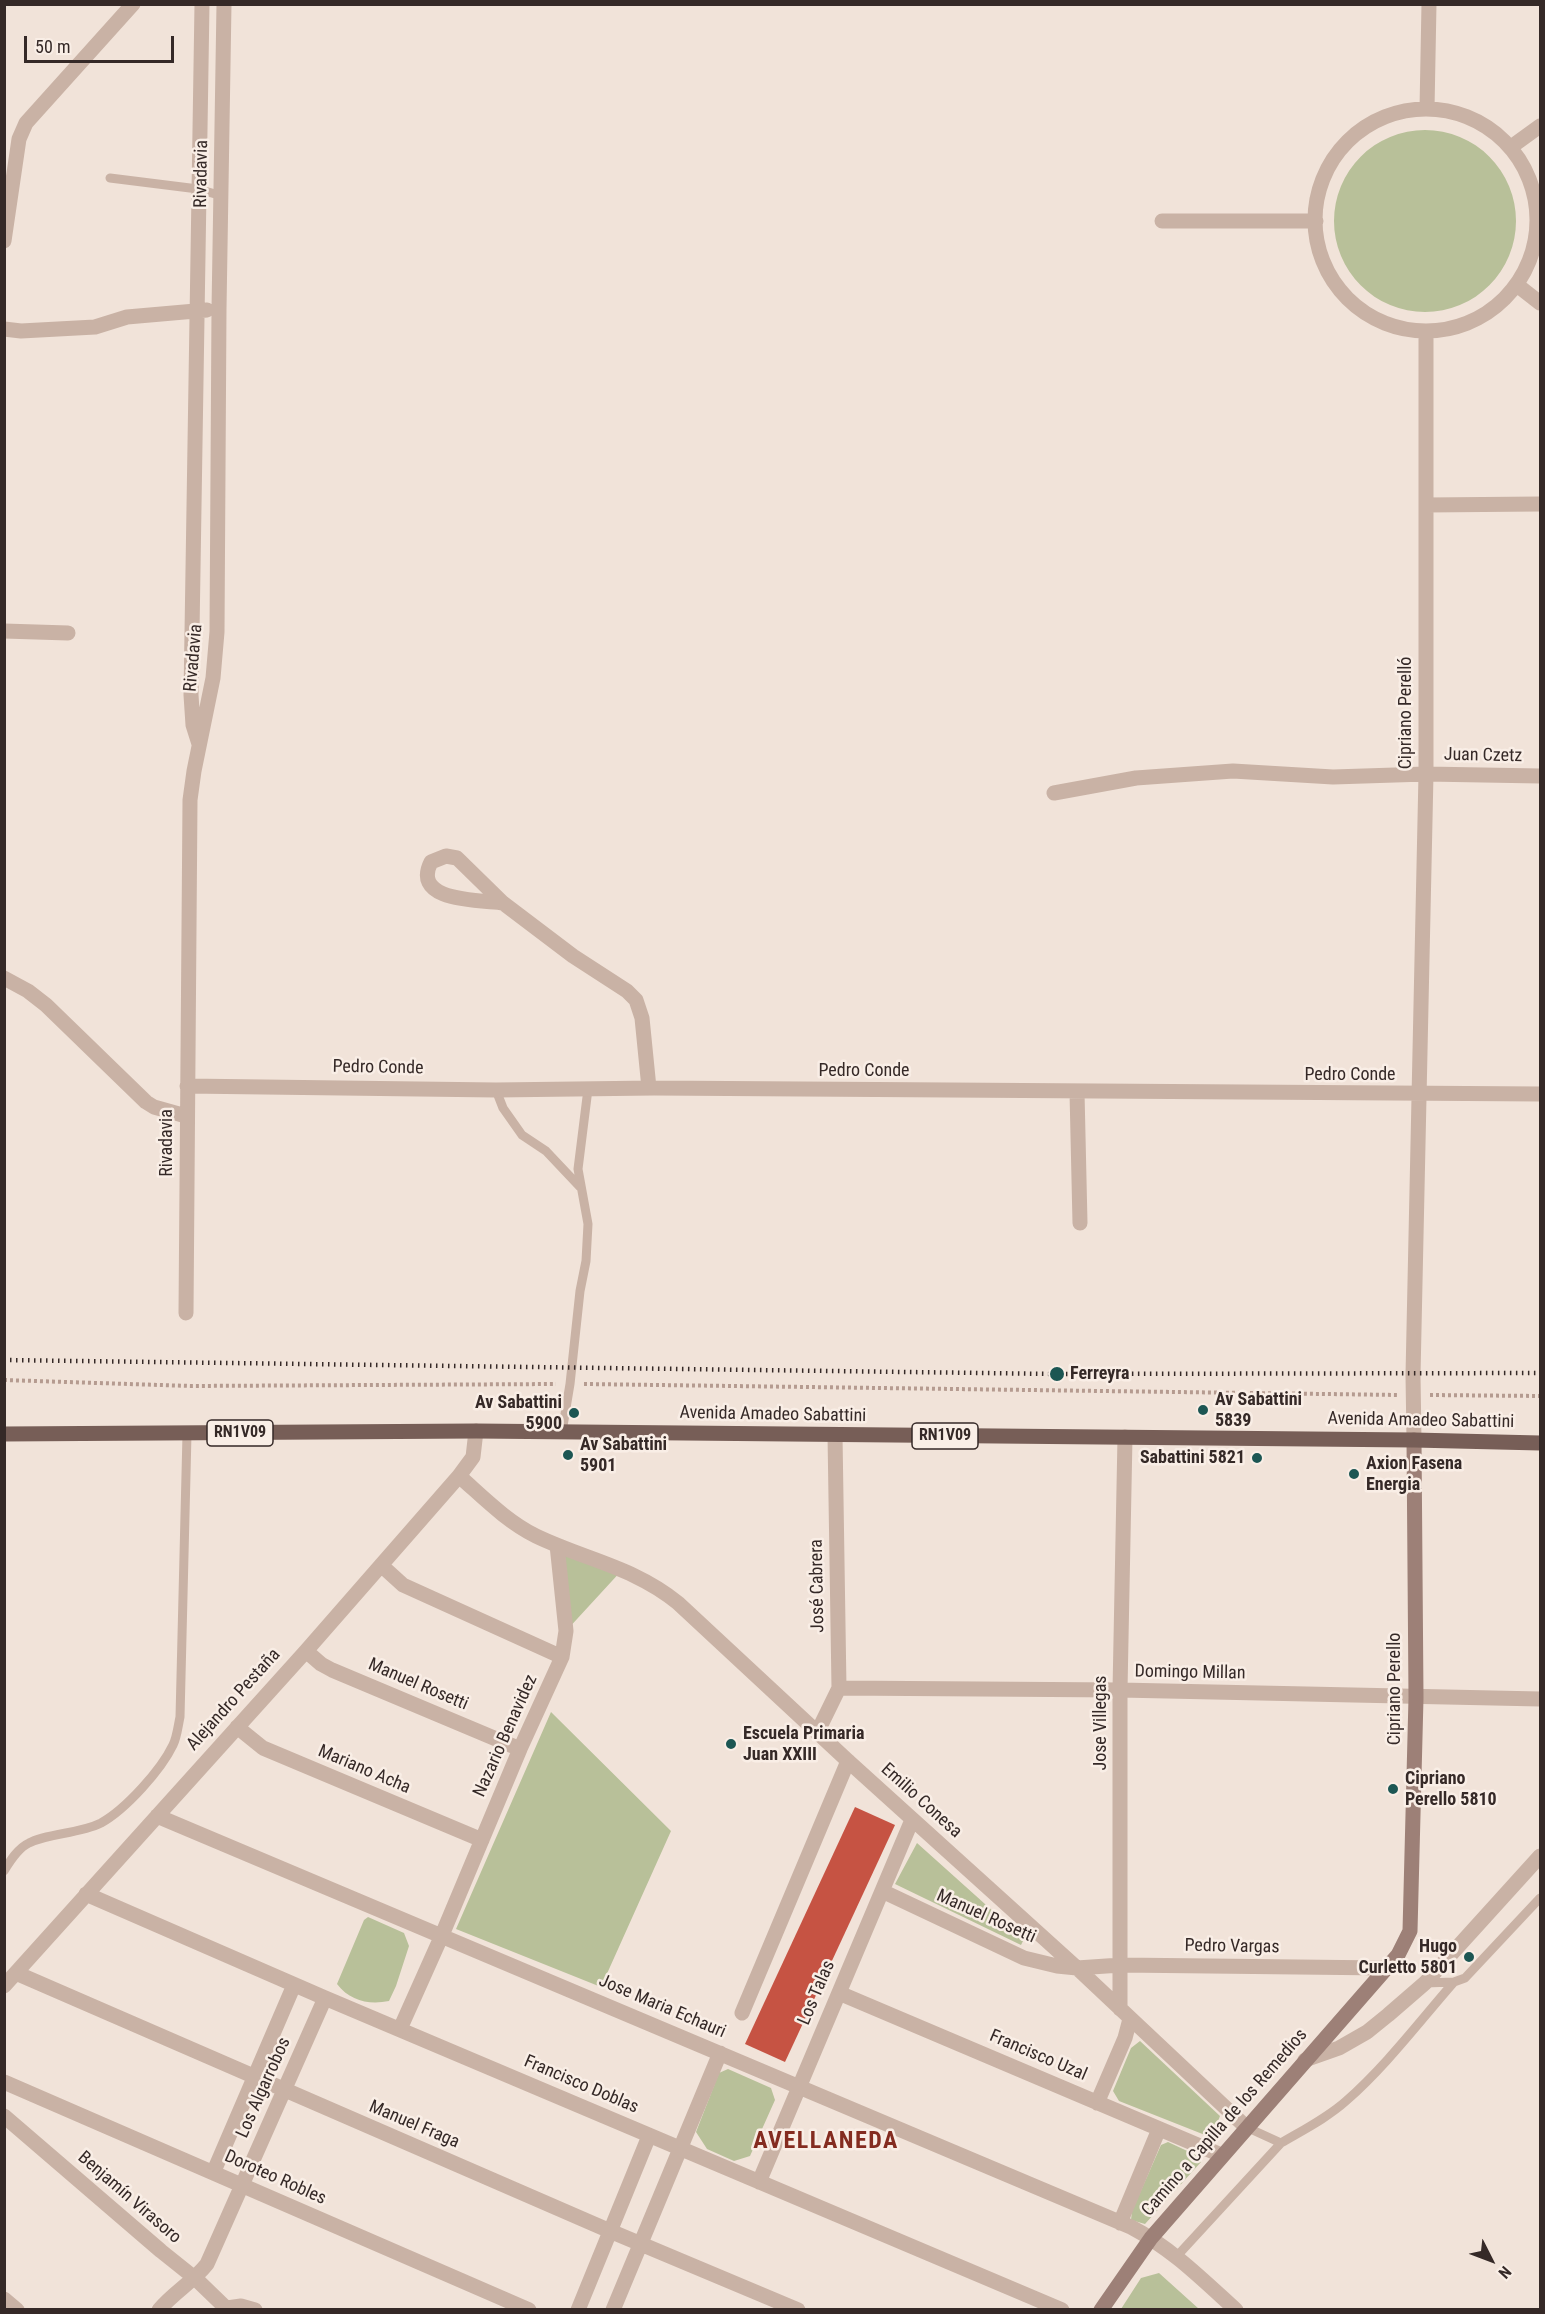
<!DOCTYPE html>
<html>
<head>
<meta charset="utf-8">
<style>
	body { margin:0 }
	#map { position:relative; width:1545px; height:2314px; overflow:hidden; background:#f1e3d9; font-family:"Roboto Condensed",sans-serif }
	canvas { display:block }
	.frame { position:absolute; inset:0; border:6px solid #352927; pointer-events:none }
	.north { position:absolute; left:1461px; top:2230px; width:60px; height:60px; -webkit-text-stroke:4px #f9eee6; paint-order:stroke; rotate:132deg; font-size:16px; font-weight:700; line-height:24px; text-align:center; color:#352927 }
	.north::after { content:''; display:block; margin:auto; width:21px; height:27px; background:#352927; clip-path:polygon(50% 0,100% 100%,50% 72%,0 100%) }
	.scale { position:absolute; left:24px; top:36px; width:150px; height:27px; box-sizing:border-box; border:3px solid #352927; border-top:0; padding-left:8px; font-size:18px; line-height:21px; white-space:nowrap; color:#352927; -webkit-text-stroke:4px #f9eee6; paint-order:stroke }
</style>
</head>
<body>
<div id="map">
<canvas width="1545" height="2314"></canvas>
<div class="frame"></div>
<div class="north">N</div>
<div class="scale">50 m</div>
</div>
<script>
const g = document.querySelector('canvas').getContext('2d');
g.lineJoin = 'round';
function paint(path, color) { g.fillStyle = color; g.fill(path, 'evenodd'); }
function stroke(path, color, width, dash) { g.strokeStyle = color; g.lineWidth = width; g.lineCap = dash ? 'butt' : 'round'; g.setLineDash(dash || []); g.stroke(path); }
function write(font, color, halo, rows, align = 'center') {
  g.font = font + ' "Roboto Condensed",sans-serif'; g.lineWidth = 5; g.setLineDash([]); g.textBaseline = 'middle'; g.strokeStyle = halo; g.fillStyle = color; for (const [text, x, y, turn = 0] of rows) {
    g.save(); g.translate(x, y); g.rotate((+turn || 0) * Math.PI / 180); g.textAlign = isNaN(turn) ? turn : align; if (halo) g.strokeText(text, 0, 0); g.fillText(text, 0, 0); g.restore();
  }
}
const green = new Path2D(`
	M1334 221a91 91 0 1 1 182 0a91 91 0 1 1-182 0Z
	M 557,1545 L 623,1569 L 566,1631 Z
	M 551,1712 L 671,1831 L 601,1987 L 456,1929 Z
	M 917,1843 L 1024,1939 L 1021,1945 L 895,1884 Z
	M 368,1917 L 404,1933 L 409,1946 L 396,1986 L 389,2001 C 369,2005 350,2001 337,1984 L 364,1920 Z
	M 1140,2041 L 1220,2116 L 1215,2129 L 1205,2135 L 1119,2101 L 1113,2091 L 1131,2048 Z
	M 728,2069 L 771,2088 L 775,2100 L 750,2156 L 734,2161 L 707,2149 L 696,2132 L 719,2073 Z
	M 1168,2142 L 1198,2156 L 1201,2162 L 1145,2224 L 1131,2220 L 1132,2211 L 1161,2145 Z
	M 1159,2273 L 1199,2309 L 1121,2309 L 1141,2278 Z`);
const building = new Path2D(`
	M 855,1807 L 895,1825 L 785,2062 L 745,2044 Z`);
const path = new Path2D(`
	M 4,1380 L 191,1386 L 556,1384
	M 584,1384 L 1399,1395
	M 1430,1395 L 1540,1396`);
const service = new Path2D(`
	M 110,178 L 198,189 L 222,196
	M 496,1090 L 503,1108 L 522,1135 L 546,1151 L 580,1187
	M 562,1432 L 570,1384 L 580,1291 L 586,1261 L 588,1224 L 578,1169 L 588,1089
	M 4,1871 C 10,1861 18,1848 29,1843 C 48,1833 79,1834 101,1823 C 126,1809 161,1770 173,1745 C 177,1737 178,1726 180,1717 L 187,1434
	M 1425,1983 L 1454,1982 L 1465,1978 L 1540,1898
	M 1246,2127 L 1281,2143 C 1303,2130 1327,2118 1346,2101 C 1386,2066 1419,2022 1454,1982
	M 1177,2256 L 1281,2143`);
const minor = new Path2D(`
	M 1427,109 L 1429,4
	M1315 220a111 111 0 1 1 222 0a111 111 0 1 1-222 0Z
	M 1511,147 L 1540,126
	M 1162,221 L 1316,221
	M 4,241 L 19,139 L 26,123 L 133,4
	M 1517,285 L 1540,303
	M 4,329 L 21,331 L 95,327 L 127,317 L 207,310
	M 1426,505 L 1540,504
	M 4,631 L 68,633
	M 199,744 L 193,725 L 191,695 L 202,4
	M 1054,793 L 1136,778 L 1233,771 L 1333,777 L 1426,774 L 1540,776
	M 503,903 C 479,900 411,902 431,862 L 446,856 L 457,858 L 503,903 L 573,956 L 627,991 L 636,1000 L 642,1018 L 649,1088
	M 4,978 L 28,991 L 46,1005 L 146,1102 L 154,1107 L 186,1116
	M 187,1086 L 496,1090 L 654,1088 L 1540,1094
	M 1077,1092 L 1080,1223
	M 186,1313 L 190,800 L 194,771 L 213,678 L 217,632 L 219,309 L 224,4
	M 1414,1440 L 1413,1375 L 1426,774 L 1426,332
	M 459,1476 C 483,1497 506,1521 536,1536 C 586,1560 634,1567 678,1603 L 848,1761 L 1077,1968 L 1246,2127
	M 381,1565 L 403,1585 L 562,1657
	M 306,1651 L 321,1664 L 332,1670 L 520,1749
	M 839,1688 L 1120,1690 L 1540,1699
	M 237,1727 L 263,1748 L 482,1840
	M 817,1733 L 839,1688 L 835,1435
	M 157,1816 L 1131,2227 C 1171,2248 1203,2280 1236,2310
	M 882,1891 L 1024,1958 L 1057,1966 L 1077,1968 L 1121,1965 L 1386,1968
	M 86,1894 L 325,1998 L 1062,2310
	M 16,1973 L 610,2231 L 798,2310
	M 4,1986 L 306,1651 L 459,1476 L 473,1457 L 476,1431
	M 839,1993 L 1221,2155
	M 1120,2009 L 1120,1690 L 1125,1437
	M 742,2013 L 848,1761
	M 400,2029 L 442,1935 L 520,1749 L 562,1657 L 566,1631 L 557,1545
	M 1305,2060 L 1339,2048 L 1367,2032 L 1388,2015 L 1425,1983 L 1540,1856
	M 4,2082 L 529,2310
	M 1097,2103 L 1125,2038 L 1130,2019
	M 4,2116 L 161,2251 L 196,2279 L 228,2310
	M 214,2171 L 294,1985
	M 759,2182 L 912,1820
	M 1120,2223 L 1159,2129
	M 4,2299 L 17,2310
	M 227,2308 L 241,2306 L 255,2310
	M 159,2310 C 174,2292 193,2282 207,2264 L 325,1998
	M 578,2310 L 649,2136
	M 613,2310 L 720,2053`);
const secondary = new Path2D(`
	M 1101,2310 L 1151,2238 L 1398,1955 L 1410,1931 L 1416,1698 L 1414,1440`);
const primary = new Path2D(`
	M 4,1434 L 476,1431 L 1414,1440 L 1540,1443`);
const rail = new Path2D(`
	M 4,1360 L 1057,1374 L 1540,1373`);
const markers = [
	[1057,1374,8,"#1c5653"],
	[1203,1410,6,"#1c5653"],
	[574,1413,6,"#1c5653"],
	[568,1455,6,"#1c5653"],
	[1257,1458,6,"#1c5653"],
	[1354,1474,6,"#1c5653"],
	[731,1744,6,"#1c5653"],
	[1393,1789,6,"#1c5653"],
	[1469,1957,6,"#1c5653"]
];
const shields = [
	[240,1433,66],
	[945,1436,66]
];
const shieldNames = [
	["RN1V09",240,1433],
	["RN1V09",945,1436]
];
const streetNames = [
	["Rivadavia",202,174,-89],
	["Rivadavia",194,658,-85],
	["Cipriano Perelló",1406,713,-90],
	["Juan Czetz",1483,756,1],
	["Pedro Conde",378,1068,1],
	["Pedro Conde",864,1071],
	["Pedro Conde",1350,1075],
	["Rivadavia",167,1143,-90],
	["Avenida Amadeo Sabattini",773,1415,1],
	["Avenida Amadeo Sabattini",1421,1421,1],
	["José Cabrera",818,1586,-91],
	["Domingo Millan",1190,1673,1],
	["Manuel Rosetti",418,1685,23],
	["Cipriano Perello",1395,1689,-90],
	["Alejandro Pestaña",234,1700,-48],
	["Jose Villegas",1101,1723,-90],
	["Nazario Benavidez",506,1736,-66],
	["Mariano Acha",364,1770,23],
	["Emilio Conesa",921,1801,42],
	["Manuel Rosetti",986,1917,24],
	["Pedro Vargas",1232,1947,1],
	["Los Talas",817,1993,-67],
	["Jose Maria Echauri",662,2007,23],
	["Francisco Uzal",1038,2056,23],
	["Francisco Doblas",581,2085,23],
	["Los Algarrobos",264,2088,-66],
	["Camino a Capilla de los Remedios",1225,2123,-49],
	["Manuel Fraga",414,2125,23],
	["Doroteo Robles",275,2178,24],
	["Benjamín Virasoro",129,2198,41]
];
const poiNames = [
	["Ferreyra",1070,1374],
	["Av Sabattini",1215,1400],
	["5839",1215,1421],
	["Av Sabattini",562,1403,"right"],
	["5900",562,1424,"right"],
	["Av Sabattini",580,1445],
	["5901",580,1466],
	["Sabattini 5821",1245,1458,"right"],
	["Axion Fasena",1366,1464],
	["Energia",1366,1485],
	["Escuela Primaria",743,1734],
	["Juan XXIII",743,1755],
	["Cipriano",1405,1779],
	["Perello 5810",1405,1800],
	["Hugo",1457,1947,"right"],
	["Curletto 5801",1457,1968,"right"]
];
const districtNames = [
	["AVELLANEDA",826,2142]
];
paint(green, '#b8c099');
paint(building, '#c65343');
stroke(path, '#b59b90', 4, [3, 3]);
stroke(service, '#c9b2a5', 9);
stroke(minor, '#c9b2a5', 15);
stroke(secondary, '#9d8077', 15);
stroke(primary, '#775e57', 15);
stroke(rail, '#352927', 4.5, [1.5, 4.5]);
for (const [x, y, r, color] of markers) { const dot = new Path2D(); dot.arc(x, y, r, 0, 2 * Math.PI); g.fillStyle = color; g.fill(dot); stroke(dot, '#f9eee6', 2); }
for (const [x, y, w] of shields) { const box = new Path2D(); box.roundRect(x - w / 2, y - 13, w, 26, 4.5); g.fillStyle = '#f9eee6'; g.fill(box); stroke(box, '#352927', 1.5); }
write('bold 16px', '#352927', null, shieldNames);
write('18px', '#352927', '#f9eee6', streetNames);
write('bold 18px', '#352927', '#f9eee6', poiNames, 'left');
g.letterSpacing = '1.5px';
write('bold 24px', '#842c20', '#f9eee6', districtNames);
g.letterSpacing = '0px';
</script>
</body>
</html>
